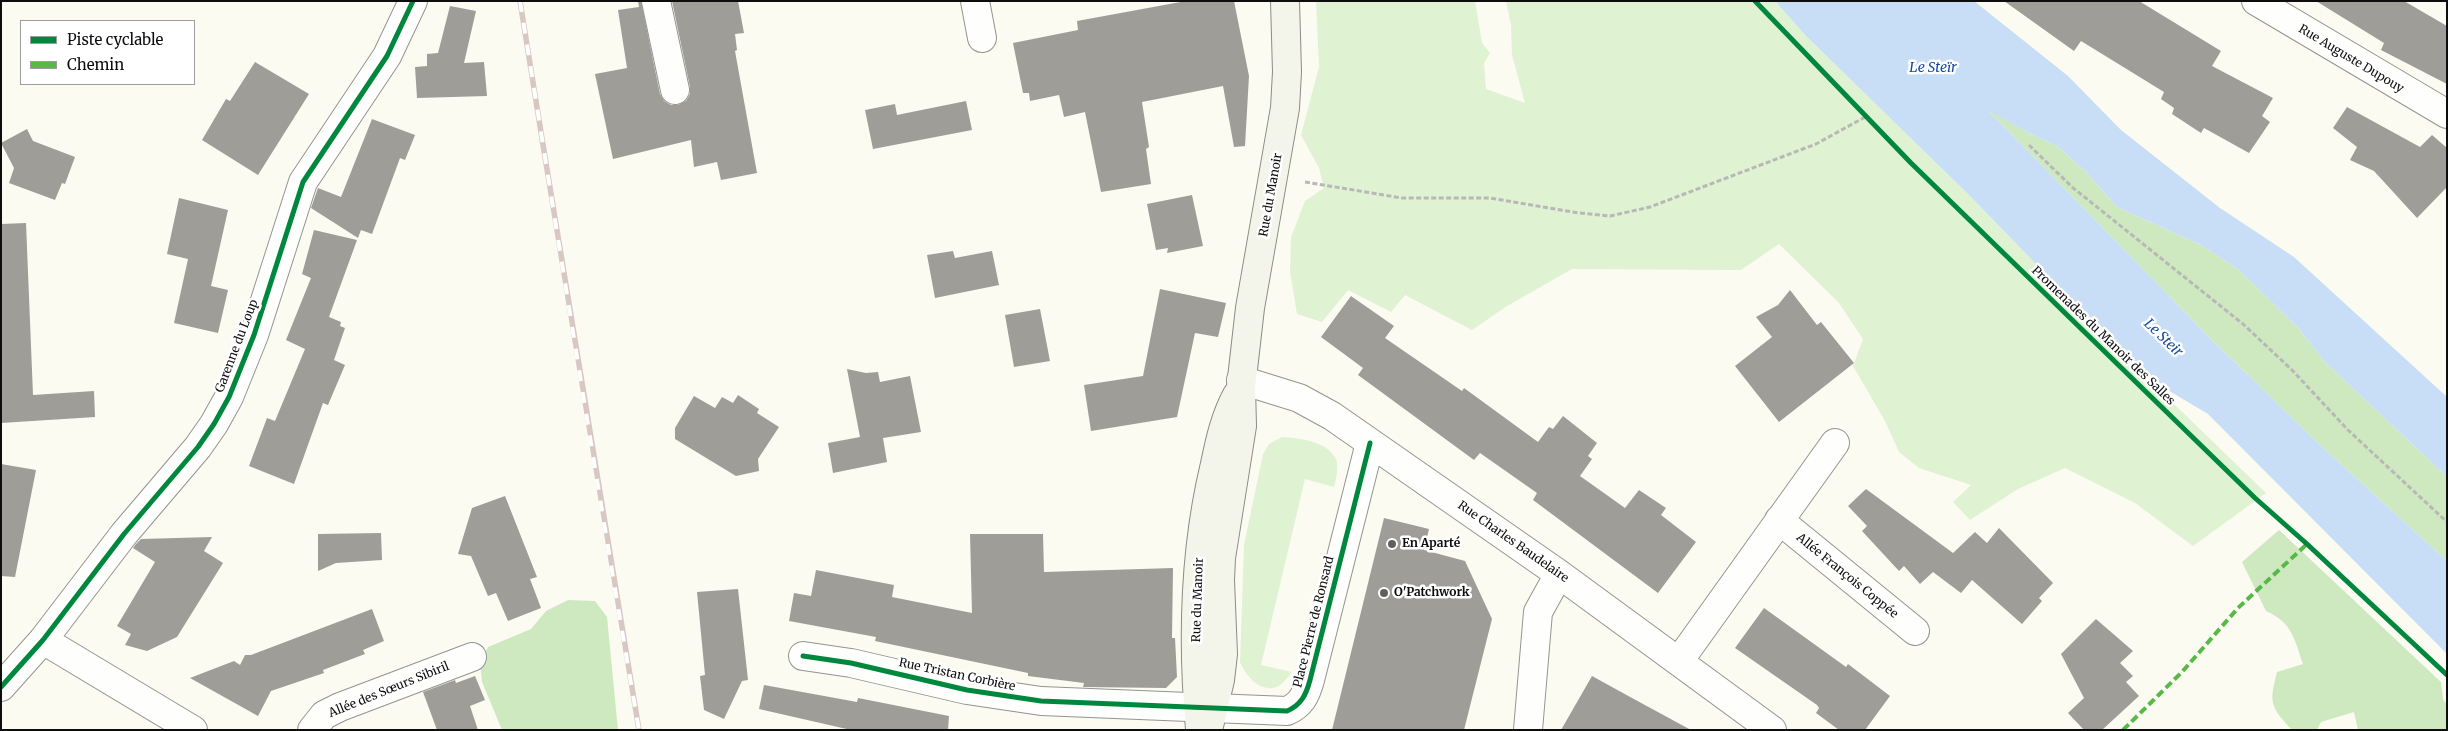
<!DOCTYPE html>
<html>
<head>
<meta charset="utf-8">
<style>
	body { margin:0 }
	#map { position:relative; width:2448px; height:731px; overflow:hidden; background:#fbfbf2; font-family:Merriweather,serif }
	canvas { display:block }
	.frame { position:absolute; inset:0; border:2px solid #0d0d0d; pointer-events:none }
	.legend { position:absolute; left:20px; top:20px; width:175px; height:65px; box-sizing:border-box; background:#fff; border:1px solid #9e9e9e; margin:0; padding:6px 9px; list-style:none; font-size:15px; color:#0d0d0d }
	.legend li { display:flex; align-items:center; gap:10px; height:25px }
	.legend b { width:25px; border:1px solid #9e9e9e }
</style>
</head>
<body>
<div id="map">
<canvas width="2448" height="731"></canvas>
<div class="frame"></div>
<ul class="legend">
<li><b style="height:6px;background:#00873e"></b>Piste cyclable</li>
<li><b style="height:6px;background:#58b947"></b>Chemin</li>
</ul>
</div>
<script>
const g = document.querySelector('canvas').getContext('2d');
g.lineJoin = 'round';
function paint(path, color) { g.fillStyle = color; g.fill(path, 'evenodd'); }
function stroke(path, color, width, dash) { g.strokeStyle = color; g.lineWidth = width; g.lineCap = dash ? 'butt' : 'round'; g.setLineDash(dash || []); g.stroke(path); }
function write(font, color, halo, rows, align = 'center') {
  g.font = font + ' Merriweather,serif'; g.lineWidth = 5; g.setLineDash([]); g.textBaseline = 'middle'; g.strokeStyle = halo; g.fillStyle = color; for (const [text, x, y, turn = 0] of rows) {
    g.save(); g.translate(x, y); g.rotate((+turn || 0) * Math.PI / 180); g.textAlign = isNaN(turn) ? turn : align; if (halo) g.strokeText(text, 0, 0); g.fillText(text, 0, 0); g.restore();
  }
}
const green = new Path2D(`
	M 1316,1 L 1475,1 L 1482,43 L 1490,53 L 1484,63 L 1486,89 L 1525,103 L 1512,55 L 1511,25 L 1506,1 L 1775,1 L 1806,36 L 1969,195 L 2146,377 L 2266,493 L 2193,546 L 2135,503 L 2065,468 L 2018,489 L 1970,520 L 1953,502 L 1971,485 L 1919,468 L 1899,452 L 1885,421 L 1853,366 L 1863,339 L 1839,303 L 1779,244 L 1741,270 L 1572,269 L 1507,306 L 1472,330 L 1405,295 L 1391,312 L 1348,290 L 1322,322 L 1297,314 L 1290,272 L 1291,237 L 1305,201 L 1324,188 L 1319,168 L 1301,135 L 1319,67 Z
	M 1282,437 C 1299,438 1327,441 1336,459 C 1339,467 1336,479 1334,487 L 1305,479 L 1261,665 L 1292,672 C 1287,678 1281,687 1273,688 C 1257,690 1245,674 1240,662 L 1244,545 L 1263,454 L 1269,444 Z`);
const forest = new Path2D(`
	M 1986,108 L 2031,134 L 2057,146 L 2086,172 L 2117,207 L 2201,245 L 2239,270 L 2298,328 L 2325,362 L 2447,477 L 2447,561 L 2319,444 L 2211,339 Z
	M 2279,530 L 2441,682 L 2443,699 L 2447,705 L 2447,730 L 2358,730 L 2354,712 L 2321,722 L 2317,730 L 2292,730 C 2270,706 2269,703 2277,672 L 2303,664 C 2294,639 2293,623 2266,611 L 2242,562 Z
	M 568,600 L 595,601 L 607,617 L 618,730 L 502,730 L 482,682 L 480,662 L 488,647 L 531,629 L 546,611 Z`);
const water = new Path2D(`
	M 1775,1 L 1974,1 L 2068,76 L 2121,130 L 2220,208 L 2294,257 L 2447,397 L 2447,477 L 2325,362 L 2298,328 L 2239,270 L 2201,245 L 2117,207 L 2086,172 L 2057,146 L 2031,134 L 1988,110 L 2211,339 L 2319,444 L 2447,561 L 2447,654 L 2208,414 L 2146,377 L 1969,195 L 1806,36 Z`);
const building = new Path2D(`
	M 638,1 L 641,1 L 660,94 L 664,101 L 671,105 L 678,105 L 686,101 L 690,94 L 690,87 L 672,1 L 738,1 L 744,33 L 735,34 L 737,50 L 735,51 L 757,173 L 721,180 L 717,162 L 694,167 L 691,140 L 613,159 L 595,74 L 627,68 L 618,10 L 639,7 Z
	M 1186,1 L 1234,1 L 1249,76 L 1245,146 L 1234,147 L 1223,86 L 1142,102 L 1149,147 L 1146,149 L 1151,184 L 1101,192 L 1085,112 L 1064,117 L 1059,95 L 1030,101 L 1029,93 L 1023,93 L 1013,43 L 1078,30 L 1077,21 Z
	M 2004,1 L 2139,1 L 2221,51 L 2212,66 L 2273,98 L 2262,116 L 2270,122 L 2249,153 L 2204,128 L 2201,133 L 2172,114 L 2174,108 L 2161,99 L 2164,92 L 2081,41 L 2074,51 Z
	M 2316,1 L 2404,1 L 2447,26 L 2447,84 L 2381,50 L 2384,43 Z
	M 450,6 L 476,11 L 464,63 L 484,62 L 487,96 L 417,98 L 415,67 L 427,66 L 427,54 L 438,53 Z
	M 255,62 L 309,94 L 258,175 L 202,140 L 226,99 L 230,101 Z
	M 966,101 L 972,130 L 873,149 L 865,110 L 895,104 L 897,115 Z
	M 2347,107 L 2420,147 L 2432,135 L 2447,148 L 2447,187 L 2417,218 L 2374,171 L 2350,160 L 2357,147 L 2333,128 Z
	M 372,119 L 415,135 L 405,160 L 400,158 L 372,234 L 361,230 L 358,238 L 311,208 L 318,188 L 341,197 Z
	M 27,129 L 33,141 L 75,157 L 65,184 L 62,183 L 55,200 L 9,183 L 14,168 L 1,143 Z
	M 1192,195 L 1203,246 L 1167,253 L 1168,248 L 1156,250 L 1147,204 Z
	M 179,198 L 228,210 L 211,286 L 228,290 L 218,333 L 174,323 L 188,259 L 167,254 Z
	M 26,223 L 33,395 L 94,391 L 95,417 L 1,423 L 1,224 Z
	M 314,230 L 357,240 L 329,317 L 341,322 L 340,326 L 345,328 L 334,360 L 345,365 L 328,405 L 323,403 L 294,484 L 249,466 L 267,418 L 275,421 L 305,349 L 286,340 L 311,278 L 302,274 Z
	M 953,251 L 955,258 L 992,251 L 999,285 L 935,298 L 927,255 Z
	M 1160,289 L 1226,303 L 1218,337 L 1195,333 L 1177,417 L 1091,431 L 1084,385 L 1143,376 Z
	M 1790,290 L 1817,325 L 1821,322 L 1854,363 L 1779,422 L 1735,366 L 1772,337 L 1756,317 L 1778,305 Z
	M 1351,296 L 1394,326 L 1385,338 L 1462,391 L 1464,388 L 1538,442 L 1549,427 L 1553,429 L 1563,416 L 1597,443 L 1588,456 L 1592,459 L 1580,476 L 1625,508 L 1639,490 L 1666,508 L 1661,515 L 1696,542 L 1658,593 L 1533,500 L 1537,493 L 1480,453 L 1474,460 L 1358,375 L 1363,368 L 1321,337 Z
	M 1040,309 L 1050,361 L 1014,367 L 1005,315 Z
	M 847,369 L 866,373 L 878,372 L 880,382 L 910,376 L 921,432 L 883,438 L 887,462 L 833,473 L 828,443 L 860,437 Z
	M 738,395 L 759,409 L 757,413 L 779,427 L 758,459 L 759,471 L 736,476 L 675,439 L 675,428 L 694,396 L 715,408 L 722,397 L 733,403 Z
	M 1,464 L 36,470 L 15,577 L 1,576 Z
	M 1866,489 L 1953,553 L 1975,532 L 1987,543 L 1999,528 L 2053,583 L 2039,598 L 2042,601 L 2022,624 L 1972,580 L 1961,593 L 1933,572 L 1920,584 L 1904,566 L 1899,571 L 1862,531 L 1867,526 L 1848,506 Z
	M 505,496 L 537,577 L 530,579 L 541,608 L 508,621 L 496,593 L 488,596 L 471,556 L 458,554 L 472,508 Z
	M 1384,518 L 1429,529 L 1424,550 L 1465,561 L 1492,619 L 1464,730 L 1332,730 Z
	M 381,533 L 382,560 L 336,563 L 318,571 L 318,534 Z
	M 970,534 L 1043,534 L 1044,572 L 1173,568 L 1172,638 L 1175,638 L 1177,677 L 1166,688 L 1083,687 L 1084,683 L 1028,676 L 1028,673 L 875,641 L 876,637 L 789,621 L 794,593 L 811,596 L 816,570 L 894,585 L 892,597 L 972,613 Z
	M 212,537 L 204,551 L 223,563 L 177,637 L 147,651 L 125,645 L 131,634 L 117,626 L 155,562 L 133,548 L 136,544 L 141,539 Z
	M 738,589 L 748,680 L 742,681 L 724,719 L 704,710 L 700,676 L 705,675 L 697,592 Z
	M 1764,608 L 1846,667 L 1848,664 L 1890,696 L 1865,730 L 1839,730 L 1816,713 L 1819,708 L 1817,705 L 1735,648 Z
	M 372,609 L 384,641 L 363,650 L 365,654 L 323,670 L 324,673 L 271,691 L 258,716 L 190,678 L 234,661 L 240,665 L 245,655 L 251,655 Z
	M 2096,619 L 2133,651 L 2120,663 L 2133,676 L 2126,682 L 2139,696 L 2102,730 L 2084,730 L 2068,713 L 2084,698 L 2061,654 Z
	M 475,676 L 485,700 L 470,706 L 478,730 L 437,730 L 423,692 L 455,680 L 456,683 Z
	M 1592,676 L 1632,698 L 1691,730 L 1561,730 Z
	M 764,685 L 857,702 L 858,698 L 949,716 L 948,730 L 851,730 L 759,709 Z`);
const path = new Path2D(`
	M 1755,1 L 1911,163 L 2255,498 L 2307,544 L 2447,675
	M 2029,145 L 2072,187 L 2243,324 L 2292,370 L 2348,430 L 2447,522
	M 1305,182 L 1402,198 L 1490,198 L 1579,213 L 1610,216 L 1650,207 L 1816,144 L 1867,116`);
const street = new Path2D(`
	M 656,1 L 675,90
	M 975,1 L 982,38
	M 2256,1 L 2447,114
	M 1241,380 L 1299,398 L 1332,416 L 1559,574 L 1772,730
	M 1779,520 L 1915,631
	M 43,640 L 193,730
	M 803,656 L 851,663 L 967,690 L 1041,701 L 1287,711 C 1301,705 1306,695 1310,680 L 1370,443
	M 1679,661 L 1835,443
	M 1,687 L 43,640 L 124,534 L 198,447 L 214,424 L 229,397 L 254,335 L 303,182 L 387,56 L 413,1
	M 312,730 L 324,715 L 340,707 L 472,657
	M 1528,730 L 1538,612 L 1559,574`);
const secondary = new Path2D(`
	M 1200,729 C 1192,640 1194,551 1215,464 C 1220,440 1225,417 1237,395
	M 1208,730 L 1220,680 L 1223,654 L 1220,580 L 1221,558 L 1242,426 L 1241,387 L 1250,308 L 1285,108 L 1287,72 L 1285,1`);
const rail = new Path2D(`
	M 520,1 C 559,244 597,487 639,730`);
const quiet = new Path2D(`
	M 2123,730 L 2182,672 L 2238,608 L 2307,544`);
const cycleway = new Path2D(`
	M 1755,1 L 1911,163 L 2255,498 L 2307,544 L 2447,675
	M 803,656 L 851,663 L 967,690 L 1041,701 L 1287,711 C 1301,705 1306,695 1310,680 L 1370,443
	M 1,687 L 43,640 L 124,534 L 198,447 L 214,424 L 229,397 L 254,335 L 303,182 L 387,56 L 413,1`);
const markers = [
	[1392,544,5,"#60605d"],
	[1384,593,5,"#60605d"]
];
const streetNames = [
	["Rue Auguste Dupouy",2351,59,31],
	["Rue du Manoir",1271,195,-80],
	["Promenades du Manoir des Salles",2103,336,44],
	["Garenne du Loup",237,346,-69],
	["Rue Charles Baudelaire",1513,542,35],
	["Allée François Coppée",1847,576,39],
	["Rue du Manoir",1198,600,-88],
	["Place Pierre de Ronsard",1314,622,-76],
	["Rue Tristan Corbière",957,675,12],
	["Allée des Sœurs Sibiril",389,690,-22]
];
const poiNames = [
	["En Aparté",1402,544],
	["O'Patchwork",1394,593]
];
const waterNames = [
	["Le Steïr",1933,68],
	["Le Steir",2163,338,44]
];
paint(green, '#dff2d2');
paint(forest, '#cee9bf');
paint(water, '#c7def6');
paint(building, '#9e9d98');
stroke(street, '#949490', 30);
stroke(secondary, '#8b8b87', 30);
stroke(path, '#b8b8b6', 3, [5, 2.5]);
stroke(street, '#fefefd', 28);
stroke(secondary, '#f4f5ea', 28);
stroke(rail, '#d8c7c3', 5.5);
stroke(rail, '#fff', 4, [11]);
stroke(quiet, '#58b947', 4, [8, 4]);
stroke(cycleway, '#00873e', 5);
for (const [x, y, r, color] of markers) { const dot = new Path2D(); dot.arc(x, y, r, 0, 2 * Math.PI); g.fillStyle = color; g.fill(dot); stroke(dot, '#fff', 2); }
write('12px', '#0d0d0d', '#fff', streetNames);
write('bold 12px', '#0d0d0d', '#fff', poiNames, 'left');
write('italic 14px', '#144ba2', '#fff', waterNames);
</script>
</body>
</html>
